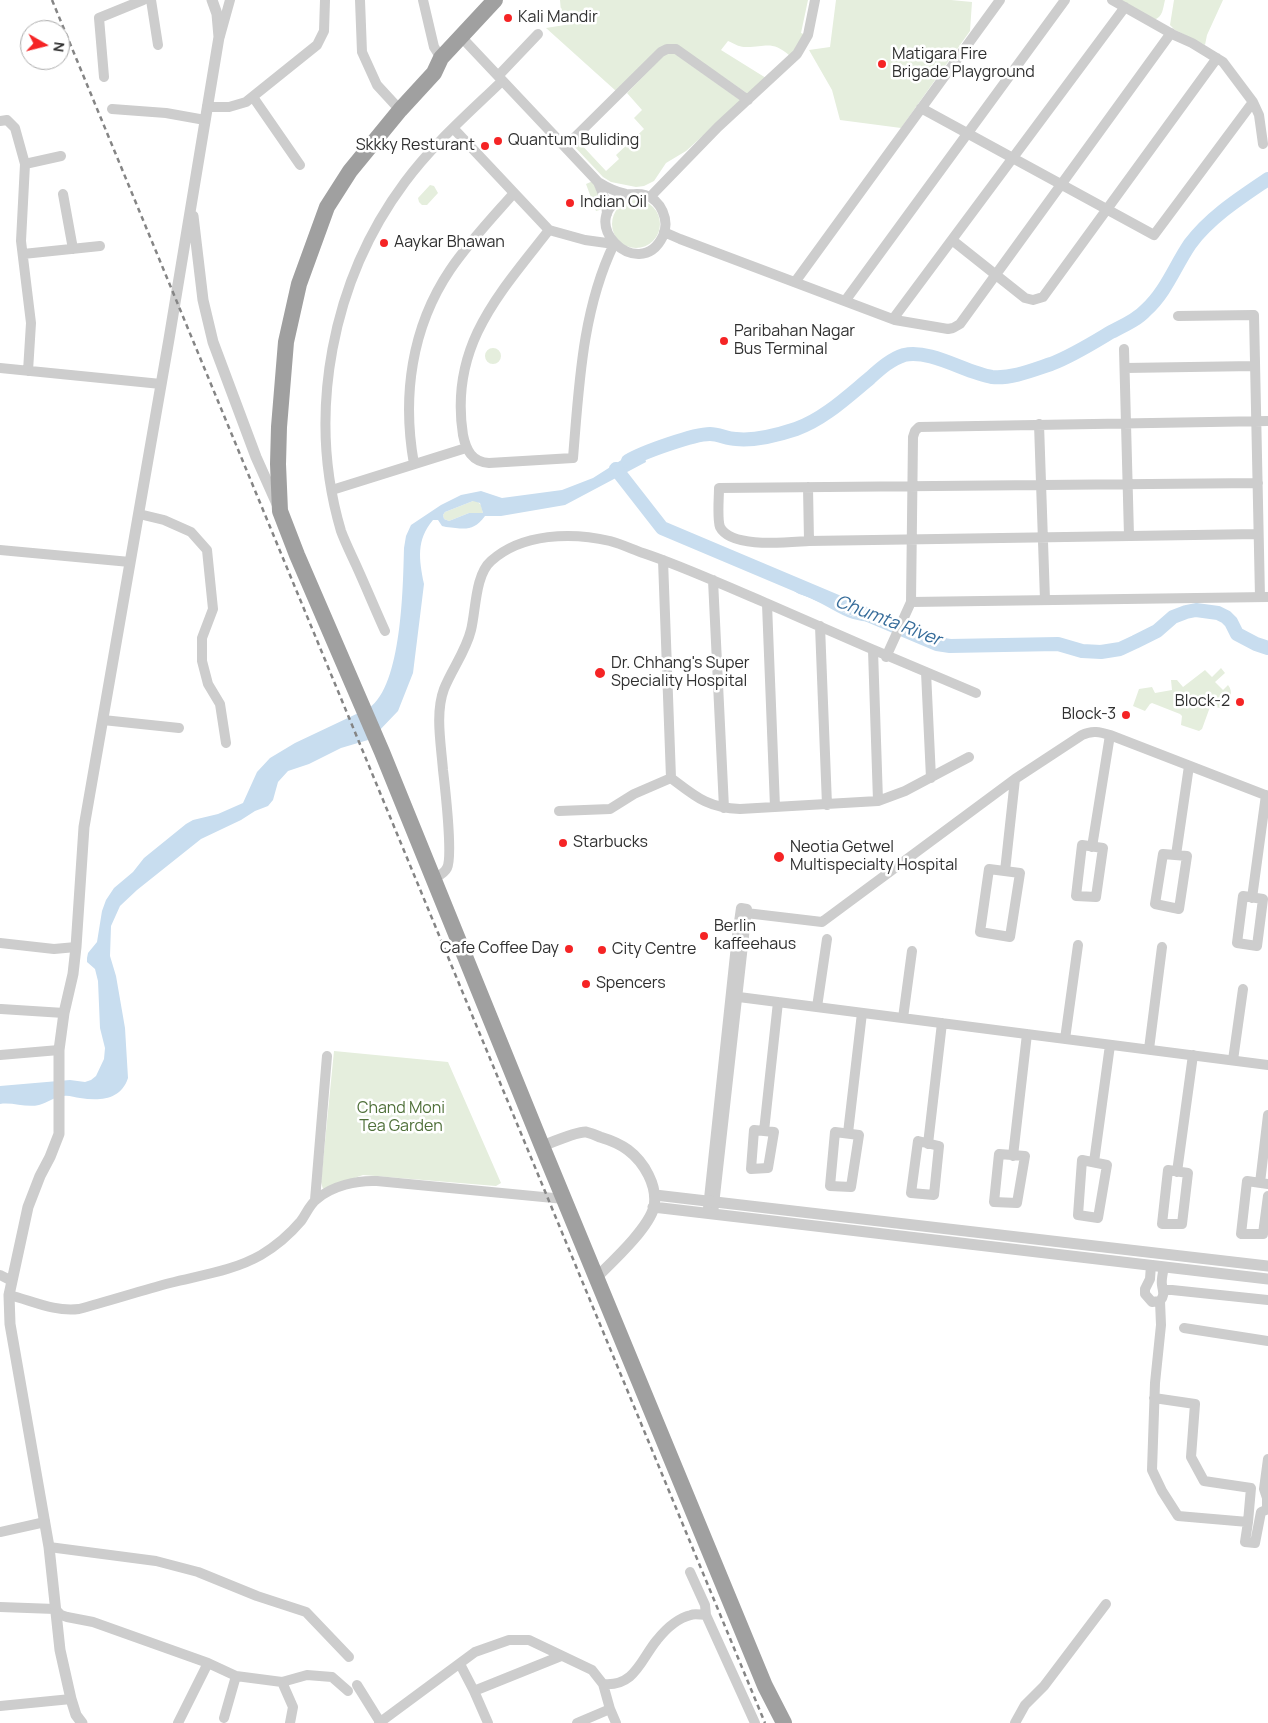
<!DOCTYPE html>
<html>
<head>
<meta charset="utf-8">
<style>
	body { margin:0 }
	#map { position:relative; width:1268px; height:1723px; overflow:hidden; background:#fff; font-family:Manrope,sans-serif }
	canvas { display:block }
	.north { position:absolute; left:20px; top:20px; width:50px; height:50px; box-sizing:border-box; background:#fff; border:1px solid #acacac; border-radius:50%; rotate:98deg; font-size:14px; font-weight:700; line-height:20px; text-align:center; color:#303030 }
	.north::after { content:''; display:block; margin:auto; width:18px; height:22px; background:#f52425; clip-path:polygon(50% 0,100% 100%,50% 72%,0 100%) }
</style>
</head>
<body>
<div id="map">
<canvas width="1268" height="1723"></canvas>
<div class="north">N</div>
</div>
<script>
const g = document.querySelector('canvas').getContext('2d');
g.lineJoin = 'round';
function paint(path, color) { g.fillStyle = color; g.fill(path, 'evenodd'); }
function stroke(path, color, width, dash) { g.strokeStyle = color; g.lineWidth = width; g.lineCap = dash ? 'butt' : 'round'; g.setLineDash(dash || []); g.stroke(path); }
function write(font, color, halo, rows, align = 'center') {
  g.font = font + ' Manrope,sans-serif'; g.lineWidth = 5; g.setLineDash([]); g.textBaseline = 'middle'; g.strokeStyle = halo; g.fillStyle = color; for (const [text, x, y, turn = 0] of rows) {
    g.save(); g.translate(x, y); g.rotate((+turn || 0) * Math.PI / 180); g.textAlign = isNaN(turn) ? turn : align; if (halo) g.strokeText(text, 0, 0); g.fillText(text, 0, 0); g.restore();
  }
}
const green = new Path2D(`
	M 560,0 L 808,0 L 801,33 L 804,34 L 799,44 L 790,56 C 771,39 765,48 744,47 C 739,47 733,43 728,41 L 721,50 L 766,78 L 748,94 L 677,45 L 616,91 L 546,28 L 571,24 L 568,12 L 561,12 Z
	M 836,0 L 951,0 L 972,2 L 970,31 L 901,128 L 840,120 L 832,90 L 809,50 L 830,47 Z
	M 1122,0 L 1165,0 C 1163,8 1163,17 1154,20 L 1122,2 Z
	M 1174,0 L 1223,0 L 1207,35 L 1205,45 L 1175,30 L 1170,25 Z
	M 666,53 L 674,53 L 740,100 L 739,103 L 686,151 L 666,163 L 654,181 L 644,186 L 636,187 L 611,182 L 603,177 L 573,145 L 577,140 L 606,171 L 619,159 L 616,155 L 644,129 L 634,118 L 642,110 L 627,93 Z
	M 593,181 L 603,209 L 596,211 L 586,184 Z
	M 430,185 L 434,186 L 438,193 L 427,205 L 422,205 L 419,202 L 418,198 Z
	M612 224a24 24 0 1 1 48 0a24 24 0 1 1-48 0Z
	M485 356a8 8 0 1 1 16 0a8 8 0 1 1-16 0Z
	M 473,501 L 477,501 L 481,505 L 483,513 L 469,513 L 449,521 L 444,519 L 443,515 L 445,512 Z
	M 1221,668 L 1225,673 L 1215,682 L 1223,690 L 1228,685 C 1234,692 1230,703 1224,709 L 1212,706 L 1210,707 L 1202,729 L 1199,731 L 1181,725 L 1182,716 L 1180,714 L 1152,703 L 1150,704 L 1145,711 L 1133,706 L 1139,689 L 1152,687 L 1155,693 L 1172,690 L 1171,680 L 1177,680 L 1183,687 L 1205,670 L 1212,677 Z
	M 334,1051 L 448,1062 L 501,1183 L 496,1186 L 363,1175 L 323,1189 L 321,1182 Z`);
const water = new Path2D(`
	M 643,449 L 646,462 L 565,505 L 501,516 L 485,516 C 473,532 465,529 446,527 L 442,526 L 438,520 L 433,520 C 416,540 419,559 424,584 L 413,673 L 398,711 L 376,734 L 368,740 L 341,748 L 309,764 L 288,771 L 278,782 L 273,800 L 268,806 L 255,811 L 241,820 L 201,839 L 137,890 L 120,906 L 111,926 L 110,956 L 116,976 L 125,1028 L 128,1078 C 121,1100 100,1101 80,1098 C 75,1098 69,1095 64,1096 C 56,1096 47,1103 39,1105 C 26,1108 13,1102 0,1104 L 0,1086 L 70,1080 L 85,1082 L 91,1080 L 96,1076 L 104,1059 L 105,1048 L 100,1028 L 98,981 L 95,969 L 87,962 L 87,958 L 88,953 L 97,942 L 102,911 L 106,900 L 114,888 L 133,872 L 144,858 L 186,824 L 193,820 L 218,814 L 243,803 L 257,772 L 270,758 L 295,743 L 369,708 C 402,686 403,586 404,548 L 406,536 L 411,525 L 441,505 L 461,495 L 481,491 L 502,498 L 562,490 L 593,478 L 626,457 ZM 473,501 L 480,503 L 483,513 L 469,513 L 449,521 L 444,519 L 443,515 L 445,512 Z`);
const stream = new Path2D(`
	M 790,581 C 795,595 801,592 813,598 C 838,609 849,623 879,620`);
const river = new Path2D(`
	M 628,461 C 643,452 694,434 710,434 C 719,434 727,439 736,439 C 755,441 778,435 796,429 C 824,419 847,397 870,378 C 880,369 891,359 904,355 C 931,349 966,373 992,377 C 1011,379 1033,370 1051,364 C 1072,356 1091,344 1111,332 C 1123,326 1137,320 1146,310 C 1166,292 1175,266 1190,244 C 1210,217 1240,198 1268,179
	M 616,469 L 662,528 L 937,644 L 950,646 L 1058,644 L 1082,651 L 1101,652 L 1120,649 L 1135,642 L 1157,631 L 1173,617 L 1186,612 L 1196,610 L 1218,613 L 1226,617 L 1231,622 L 1237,634 L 1256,644 L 1268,648`);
const minor = new Path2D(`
	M 151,0 L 158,45
	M 360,0 L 362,52 L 377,85 L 400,110
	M 423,0 L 434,47 L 441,58
	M 1112,0 L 1174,35 L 1192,43 L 1223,62 L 1253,102 L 1259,115 L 1263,144
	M 220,36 L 230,0
	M 466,42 L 598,182 C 606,187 616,192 626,194 C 632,195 638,193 645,195 C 661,200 670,220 663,236 C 639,286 570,218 628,195
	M 498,76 L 538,34
	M 104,77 L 99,18 L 143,0
	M 253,97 L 300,165
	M 207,107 L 229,107 L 246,102 L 317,45 L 324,31 L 325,0
	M 921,108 L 1154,235 L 1253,102
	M 112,109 L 166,113 L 205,120
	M 0,121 L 7,120 L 15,128 L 25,164 L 21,241 L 31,323 L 28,371
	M 453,128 L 549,230 L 585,240 L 614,244 C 582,310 579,386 573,458 L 489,463 C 472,462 466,450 463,435 C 449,346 499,294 549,230
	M 565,147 L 661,52 L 667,49 L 676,49 L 748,100
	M 25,164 L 61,156
	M 598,182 L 606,202 L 607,214
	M 63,194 L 73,249
	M 650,197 L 718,127 L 797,54 L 808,35 L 815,0
	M 664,232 L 680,239 L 895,320 L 948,329 L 953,328 L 960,324 L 1171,33
	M 952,240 L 1025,298 L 1033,300 L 1043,297 L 1217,58
	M 23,254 L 100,246
	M 795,282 L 1000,0
	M 845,301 L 1065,0
	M 1178,316 L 1254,315 L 1260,597
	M 893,319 L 1125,7
	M 1124,349 L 1129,536
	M 0,368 L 161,384
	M 1125,368 L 1255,366
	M 1039,424 L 1045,600
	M 414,464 C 402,397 411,328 450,270 C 469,242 492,218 514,193
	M 1258,483 L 719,488 C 719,498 717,519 720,527 C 731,549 789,542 809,541 L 1258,534
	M 808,487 L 809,541
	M 332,490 L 466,448
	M 139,514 L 164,520 L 191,532 L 207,550 L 213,609 L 202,638 L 202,661 L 208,684 L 220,704 L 226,743
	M 0,550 L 130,562
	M 663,560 L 671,778
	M 713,580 L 724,808
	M 911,602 L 1268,597
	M 767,604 L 775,807
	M 820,626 L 827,805
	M 385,631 C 375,609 366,587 356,565 C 351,554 345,542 341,531 C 306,413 332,280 405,182 C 433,144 469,113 502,81
	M 873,650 L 878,801
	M 886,657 L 911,602 L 913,437 L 915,431 L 919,427 L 1268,421
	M 926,672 L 931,778
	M 103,720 L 179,728
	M 671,778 C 696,797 708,808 740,809 L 878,801 L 905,791 L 969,757
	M 559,811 L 610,809 L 634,794 L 671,778
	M 1082,845 L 1103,848 L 1096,897 L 1076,896 Z
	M 1092,847 L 1110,735
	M 1163,854 L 1187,856 L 1179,909 L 1155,904 Z
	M 1176,855 L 1189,766
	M 989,869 L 1020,873 L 1010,937 L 980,932 Z
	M 1005,871 L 1015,779
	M 433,879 C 438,876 444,874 447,868 C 453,857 445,787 443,770 C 441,744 435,713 444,689 C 452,669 466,651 471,630 C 476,610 475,575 491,561 C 522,533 572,532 610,541 C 621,544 632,549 643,553 C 685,567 725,586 766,603 C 836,634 906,664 976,693
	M 1243,896 L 1263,899 L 1257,946 L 1237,943 Z
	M 1252,898 L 1266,795
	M 746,913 L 822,922 L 1015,779 L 1082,735 C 1092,730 1100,732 1110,735 L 1268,796
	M 0,943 L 54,949 L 76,947
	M 731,996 L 1268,1065
	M 817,1007 L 827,939
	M 1,1009 L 64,1013
	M 903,1018 L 912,951
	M 1065,1039 L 1078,945
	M 1149,1049 L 1162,947
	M 0,1055 L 59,1050
	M 1233,1060 L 1243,989
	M 754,1130 L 774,1132 L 768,1168 L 751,1169 Z
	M 764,1131 L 778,1002
	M 835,1132 L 859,1135 L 851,1187 L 830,1186 Z
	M 848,1133 L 862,1013
	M 918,1141 L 939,1146 L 934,1195 L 911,1193 Z
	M 928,1144 L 942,1023
	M 999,1154 L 1025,1156 L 1017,1203 L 994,1202 Z
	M 1013,1156 L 1027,1034
	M 1082,1160 L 1107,1165 L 1098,1218 L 1078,1215 Z
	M 1094,1162 L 1110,1045
	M 1168,1170 L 1188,1173 L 1182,1224 L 1162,1224 Z
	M 1177,1172 L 1193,1055
	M 1260,1183 L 1268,1115
	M 1268,1184 L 1247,1181 L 1241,1234 L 1263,1234 L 1268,1196
	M 315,1200 L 327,1056
	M 708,1208 L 737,936 L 741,908 L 747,909 L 713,1214
	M 1151,1265 L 1150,1279 L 1145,1289 L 1145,1294 L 1152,1302 L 1160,1301
	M 1164,1267 C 1163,1272 1161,1280 1162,1285 C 1163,1292 1165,1295 1160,1301 L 1161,1325 L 1155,1383 L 1152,1470 L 1162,1491 L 1178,1516 L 1248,1522 L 1245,1542 L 1255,1543 L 1261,1512 L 1268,1509
	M 0,1275 L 12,1281
	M 1164,1290 L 1172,1290 L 1268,1300
	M 9,1295 C 33,1301 54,1312 79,1309 C 109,1301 140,1291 170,1283 C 201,1275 233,1271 261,1255 C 276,1246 290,1234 301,1221 C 306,1214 310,1204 317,1199 C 332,1186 357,1180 377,1181 L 564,1199
	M 1184,1328 L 1268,1341
	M 1154,1398 L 1195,1404 L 1191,1457 L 1204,1481 L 1251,1488 L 1248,1522
	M 1267,1509 L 1267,1498 L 1264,1489 L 1268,1459
	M 0,1532 L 45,1522
	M 49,1547 L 156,1561 L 198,1572 L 257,1596 L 306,1612 L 349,1657
	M 690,1572 L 705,1605 L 706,1615 L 755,1723
	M 0,1607 L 55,1609 L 61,1615 L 67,1617 L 93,1622 L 208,1663 L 236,1676 L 282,1682 L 307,1675 L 332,1677 L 348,1691
	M 460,1664 L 474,1691 L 488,1723
	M 282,1682 L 293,1707 L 290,1723
	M 603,1684 L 610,1709
	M 357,1685 L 380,1722
	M 474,1691 L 561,1656
	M 0,1706 L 71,1699
	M 224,1718 L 236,1676
	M 178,1723 L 208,1663
	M 379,1723 L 475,1652 L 509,1640 L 529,1640 L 592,1670 L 603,1684 C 635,1687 641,1659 657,1640 C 665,1630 678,1618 691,1615 C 695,1613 701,1615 706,1615
	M 577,1723 L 610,1709 L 616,1723
	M 1015,1723 L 1025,1705 L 1044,1686 L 1106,1604`);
const tertiary = new Path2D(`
	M 193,216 L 203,300 L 213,342 L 256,457 L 277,504
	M 542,1146 C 550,1143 578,1131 586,1132 C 590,1133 596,1135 600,1137 C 610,1140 620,1144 628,1150 C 644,1162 658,1186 654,1207 C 648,1229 613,1261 596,1278
	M 655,1195 L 1268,1266
	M 653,1207 L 1268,1279
	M 82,1723 L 76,1715 L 71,1699 L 60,1650 L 49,1547 L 10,1324 L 9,1295 L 28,1207 L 40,1176 L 50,1157 L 59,1134 L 59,1050 L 64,1013 L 73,974 L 76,947 L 84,827 L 169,339 L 219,37 L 217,14 L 212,0`);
const trunk = new Path2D(`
	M 495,0 L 441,58 L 434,73 L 400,110 L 350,171 L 327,207 L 299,284 L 286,342 L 279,427 L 278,464 L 280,511 L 297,555 L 382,752 L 542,1146 L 765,1686 L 784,1723`);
const rail = new Path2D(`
	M 52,0 L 765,1723`);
const markers = [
	[508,18,5,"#f52425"],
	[882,64,5,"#f52425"],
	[498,141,5,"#f52425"],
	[485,146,5,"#f52425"],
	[570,203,5,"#f52425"],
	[384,243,5,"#f52425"],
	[724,341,5,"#f52425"],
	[600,673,6,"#f52425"],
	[1240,702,5,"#f52425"],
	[1126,715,5,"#f52425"],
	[563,843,5,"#f52425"],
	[779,857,6,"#f52425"],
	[704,936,5,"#f52425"],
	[569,949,5,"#f52425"],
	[602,950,5,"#f52425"],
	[586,984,5,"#f52425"]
];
const poiNames = [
	["Kali Mandir",518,18],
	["Matigara Fire",892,55],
	["Brigade Playground",892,73],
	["Quantum Buliding",508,141],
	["Skkky Resturant",475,146,"right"],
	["Indian Oil",580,203],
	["Aaykar Bhawan",394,243],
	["Paribahan Nagar",734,332],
	["Bus Terminal",734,350],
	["Dr. Chhang's Super",611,664],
	["Speciality Hospital",611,682],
	["Block-2",1230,702,"right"],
	["Block-3",1116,715,"right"],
	["Starbucks",573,843],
	["Neotia Getwel",790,848],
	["Multispecialty Hospital",790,866],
	["Berlin",714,927],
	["kaffeehaus",714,945],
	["Cafe Coffee Day",559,949,"right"],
	["City Centre",612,950],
	["Spencers",596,984]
];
const parkNames = [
	["Chand Moni",401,1109],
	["Tea Garden",401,1127]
];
const waterNames = [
	["Chumta River",888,621,21]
];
paint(green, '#e5eedd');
paint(water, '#c8ddef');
stroke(stream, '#c8ddef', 2.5);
stroke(river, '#c8ddef', 14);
stroke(minor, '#cdcdcd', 10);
stroke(tertiary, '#cdcdcd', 11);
stroke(trunk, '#a0a0a0', 16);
stroke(rail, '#858585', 2.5, [5, 4]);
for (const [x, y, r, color] of markers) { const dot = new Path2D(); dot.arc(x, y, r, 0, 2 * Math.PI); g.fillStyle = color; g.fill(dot); stroke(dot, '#fff', 2); }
write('16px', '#303030', '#fff', poiNames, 'left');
write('16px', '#4f7039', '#fff', parkNames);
write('italic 18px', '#366c9a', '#fff', waterNames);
</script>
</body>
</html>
